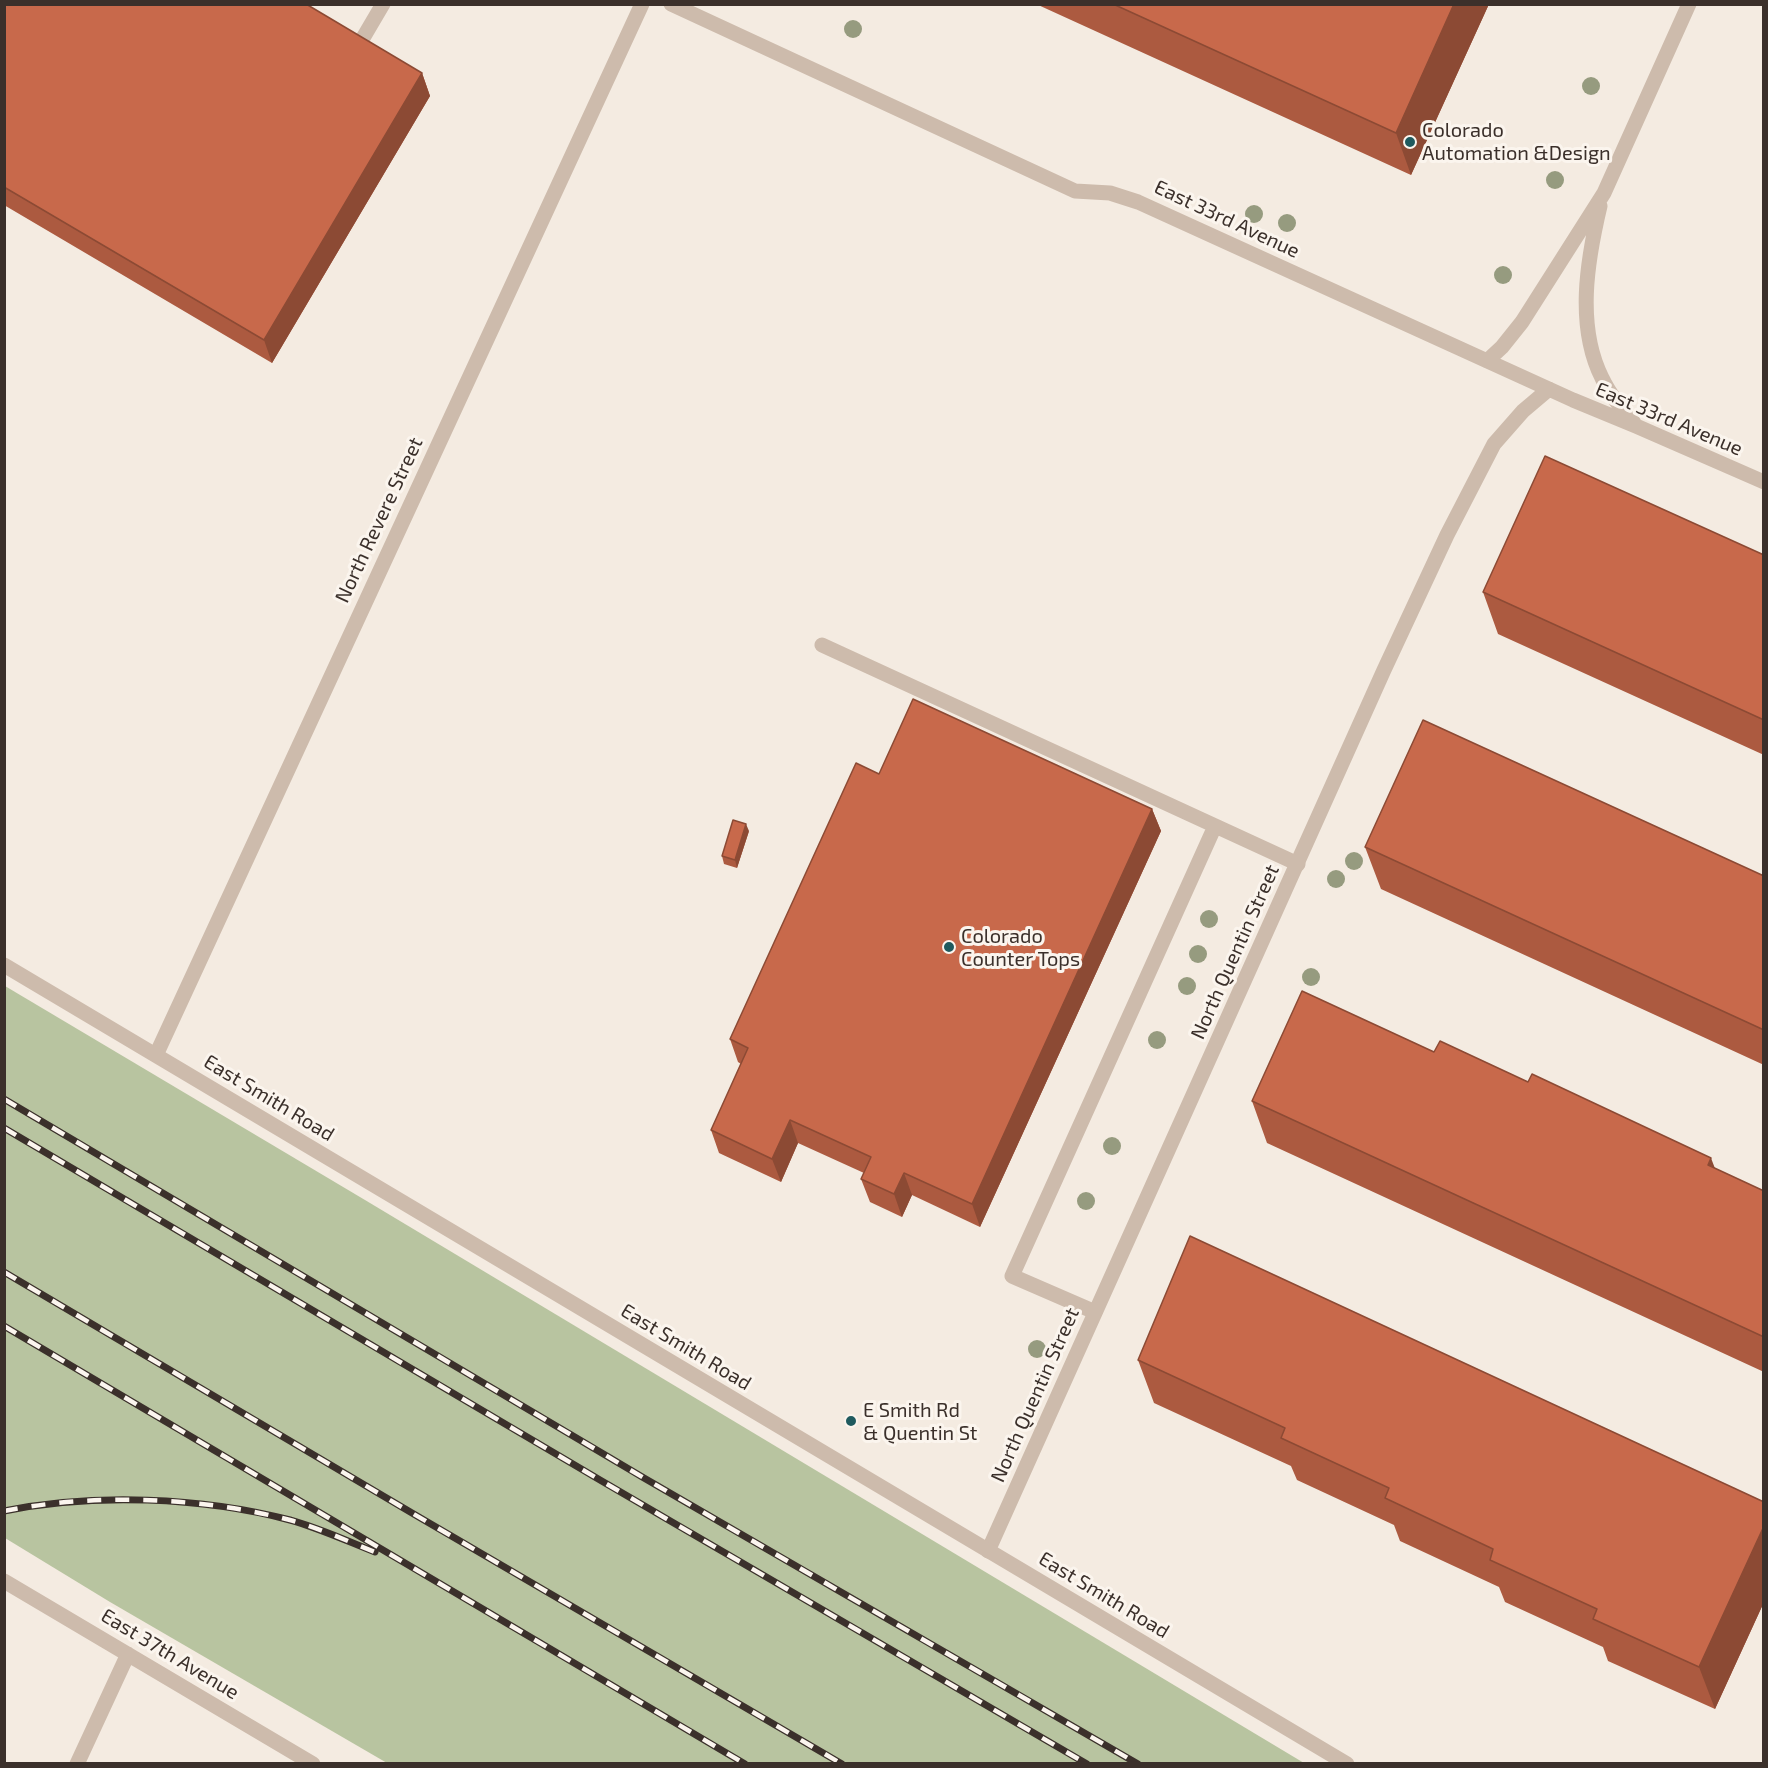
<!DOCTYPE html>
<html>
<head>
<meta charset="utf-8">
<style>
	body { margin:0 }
	#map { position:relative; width:1768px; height:1768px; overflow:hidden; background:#f4ebe1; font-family:"Exo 2",sans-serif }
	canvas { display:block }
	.frame { position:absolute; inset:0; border:6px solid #3b302b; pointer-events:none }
</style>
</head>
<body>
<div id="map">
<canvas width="1768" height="1768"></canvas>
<div class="frame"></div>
</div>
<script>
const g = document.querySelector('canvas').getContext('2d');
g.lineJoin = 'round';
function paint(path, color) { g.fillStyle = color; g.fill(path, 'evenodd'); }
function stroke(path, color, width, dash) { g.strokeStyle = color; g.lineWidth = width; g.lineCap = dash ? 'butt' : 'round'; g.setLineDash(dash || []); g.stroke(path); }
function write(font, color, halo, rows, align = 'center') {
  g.font = font + ' "Exo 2",sans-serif'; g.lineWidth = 6; g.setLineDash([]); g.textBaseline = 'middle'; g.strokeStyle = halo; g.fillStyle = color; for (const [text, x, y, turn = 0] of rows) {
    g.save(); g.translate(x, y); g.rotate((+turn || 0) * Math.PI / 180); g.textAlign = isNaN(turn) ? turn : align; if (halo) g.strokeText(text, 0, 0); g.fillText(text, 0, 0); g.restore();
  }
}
const green = new Path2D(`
	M 5,986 L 365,1200 L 1304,1763 L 387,1763 L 110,1602 L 5,1538 Z`);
const service = new Path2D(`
	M 363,38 L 383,4
	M 822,645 L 1298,864
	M 1095,1312 L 1012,1276 L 1215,826`);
const minor = new Path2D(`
	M 671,4 L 1075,191 L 1110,193 L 1138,202 L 1573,400 L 1636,426 L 1764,482
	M 1600,206 C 1587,261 1576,326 1602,378 C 1610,395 1622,409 1634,423
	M 1487,361 L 1502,347 L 1522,322 L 1604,193 L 1689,4
	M 156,1055 L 642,4
	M 988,1551 L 1384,670 L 1447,535 L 1494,444 L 1523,411 L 1549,389
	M 4,1581 L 313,1764
	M 77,1764 L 128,1654`);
const tertiary = new Path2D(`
	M 4,965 L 1347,1764`);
const rail = new Path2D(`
	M 4,1099 L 644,1478 L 1138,1764
	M 4,1128 L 600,1480 L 1087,1764
	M 4,1272 L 412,1513 L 842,1764
	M 4,1326 L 745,1764
	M 4,1511 C 93,1493 202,1497 290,1520 C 319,1528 347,1541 375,1552`);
const trees = [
	[853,29],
	[1591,86],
	[1555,180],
	[1254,214],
	[1287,223],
	[1503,275],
	[1354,861],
	[1336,879],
	[1209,919],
	[1198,954],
	[1311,977],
	[1187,986],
	[1157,1040],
	[1112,1146],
	[1086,1201],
	[1037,1349]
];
const wall = new Path2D(`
	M 4,4 L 422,73 L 430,96 L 272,363 L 4,205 Z
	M 1036,4 L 1489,4 L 1411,175 Z
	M 1764,555 L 1764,755 L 1498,634 L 1483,592 Z
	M 879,774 L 1152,809 L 1161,831 L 980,1227 L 912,1195 L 902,1217 L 870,1202 L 861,1179 L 864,1173 L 798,1143 L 781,1182 L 719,1153 L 711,1130 L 741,1064 L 738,1062 L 730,1039 Z
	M 749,831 L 737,868 L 724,864 L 722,856 Z
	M 1365,847 L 1764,876 L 1764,1065 L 1381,889 Z
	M 1434,1052 L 1715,1169 L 1764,1191 L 1764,1372 L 1267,1143 L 1252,1101 Z
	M 1138,1360 L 1764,1502 L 1764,1602 L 1715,1709 L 1608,1661 L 1603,1647 L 1505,1602 L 1499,1587 L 1400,1541 L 1394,1525 L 1297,1480 L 1291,1466 L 1154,1403 Z`);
const shadedWall = new Path2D(`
	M 1454,4 L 1489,4 L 1411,175 L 1396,133 Z
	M 422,73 L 430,96 L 272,363 L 264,340 Z
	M 1152,809 L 1161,831 L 980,1227 L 972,1204 Z
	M 746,824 L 749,831 L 737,868 L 735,860 Z
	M 790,1120 L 798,1143 L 781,1182 L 772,1159 Z
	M 1711,1158 L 1727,1200 L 1708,1165 Z
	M 904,1173 L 912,1195 L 902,1217 L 894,1194 Z
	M 1764,1526 L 1764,1602 L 1715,1709 L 1699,1667 Z`);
const building = new Path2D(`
	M 4,4 L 306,4 L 422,73 L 264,340 L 4,187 Z
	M 1113,4 L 1454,4 L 1396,133 Z
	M 1545,456 L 1764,555 L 1764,720 L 1483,592 Z
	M 913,699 L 1152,809 L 972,1204 L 904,1173 L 894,1194 L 861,1179 L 871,1157 L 790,1120 L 772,1159 L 711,1130 L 748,1048 L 730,1039 L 856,763 L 879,774 Z
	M 1423,720 L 1764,876 L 1764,1030 L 1365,847 Z
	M 733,820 L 746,824 L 735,860 L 722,856 Z
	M 1302,991 L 1434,1052 L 1440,1041 L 1528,1082 L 1532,1074 L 1711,1158 L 1708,1165 L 1764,1191 L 1764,1337 L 1252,1101 Z
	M 1190,1236 L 1764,1502 L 1764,1526 L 1699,1667 L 1593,1619 L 1597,1609 L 1490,1560 L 1493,1549 L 1385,1498 L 1389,1488 L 1281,1438 L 1285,1428 L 1138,1360 Z`);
const markers = [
	[1410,142,6,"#1f5a5e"],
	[949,947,6,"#1f5a5e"],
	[851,1421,6,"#1f5a5e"]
];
const poiNames = [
	["Colorado",1422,130],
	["Automation &Design",1422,153],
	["Colorado",961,936],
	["Counter Tops",961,959],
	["E Smith Rd",863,1410],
	["& Quentin St",863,1433]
];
const streetNames = [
	["East 33rd Avenue",1227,219,25],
	["East 33rd Avenue",1669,419,23],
	["North Revere Street",379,520,-65],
	["North Quentin Street",1235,952,-66],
	["East Smith Road",269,1098,31],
	["East Smith Road",686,1347,31],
	["North Quentin Street",1035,1395,-66],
	["East Smith Road",1104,1595,31],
	["East 37th Avenue",170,1654,31]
];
paint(green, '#b8c4a0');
stroke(service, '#cdbbac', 15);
stroke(minor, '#cdbbac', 15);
stroke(tertiary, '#cdbbac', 15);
stroke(rail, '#3b302b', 7);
stroke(rail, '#fbf5ee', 4.5, [14]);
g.fillStyle = '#969b7f';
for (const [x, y] of trees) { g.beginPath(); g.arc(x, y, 9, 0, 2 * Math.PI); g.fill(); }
paint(wall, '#ac5a40');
paint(shadedWall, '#8c4a34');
paint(building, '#c8694b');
stroke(building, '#8c4a34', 1.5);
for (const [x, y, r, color] of markers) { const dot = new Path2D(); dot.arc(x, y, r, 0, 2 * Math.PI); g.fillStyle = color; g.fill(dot); stroke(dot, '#fbf5ee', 2); }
write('20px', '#3b302b', '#fbf5ee', poiNames, 'left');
write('20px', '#3b302b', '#fbf5ee', streetNames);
</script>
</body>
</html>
